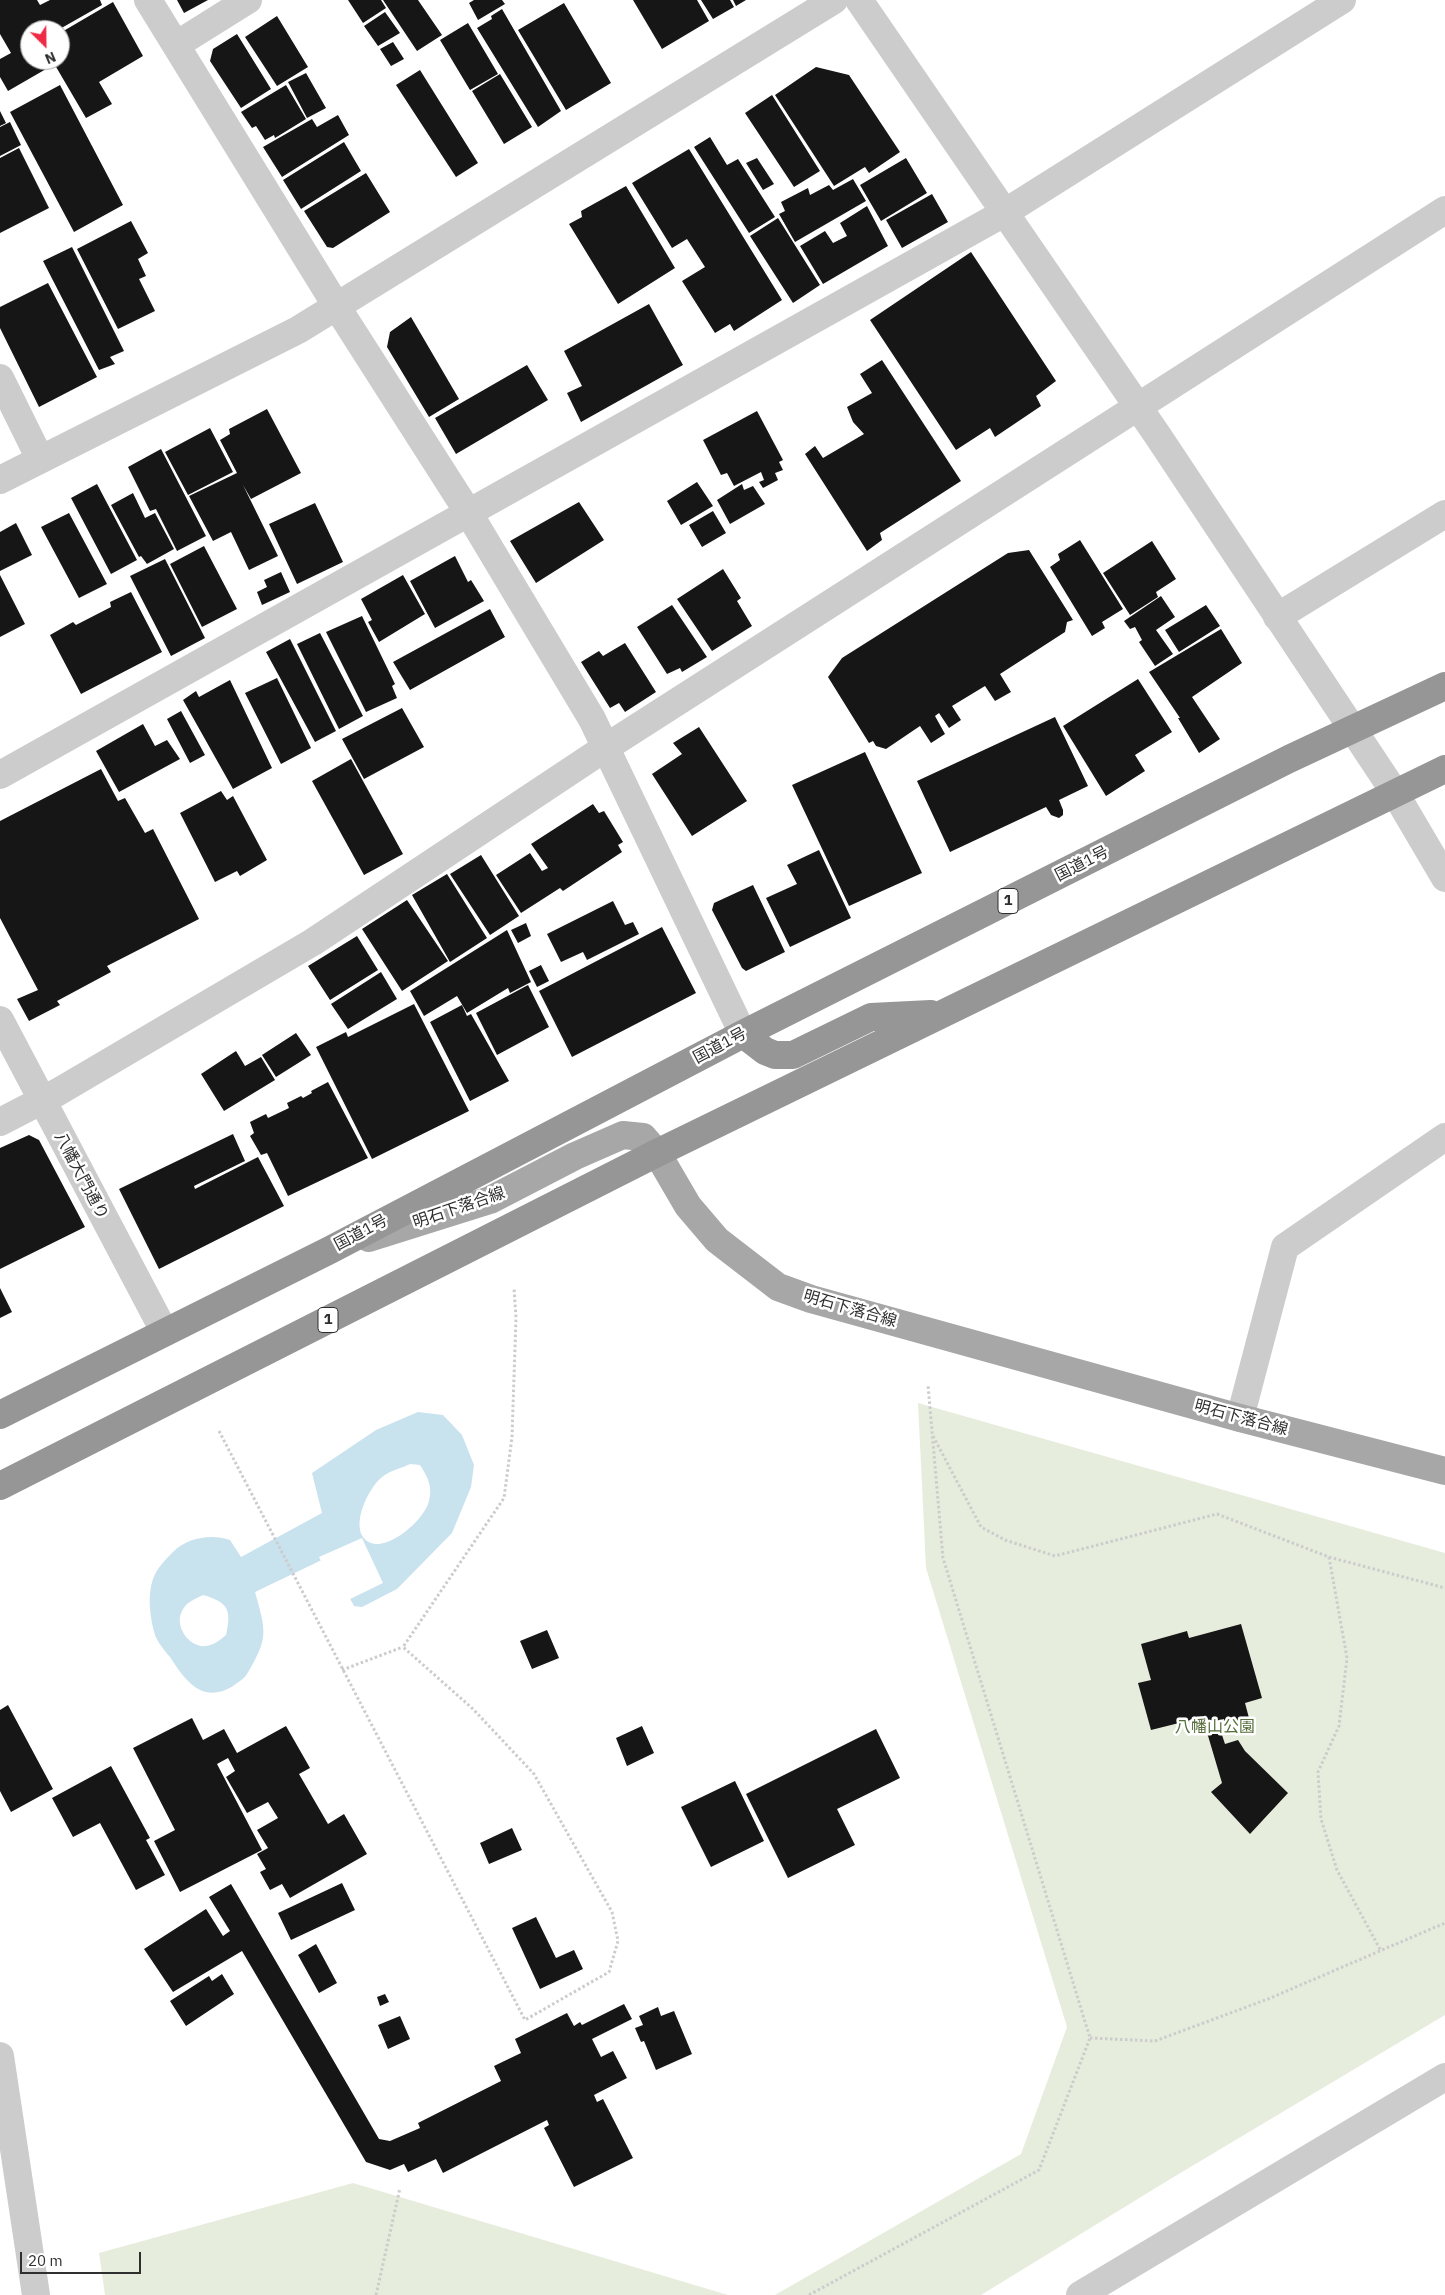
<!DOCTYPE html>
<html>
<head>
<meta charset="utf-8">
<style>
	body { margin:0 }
	#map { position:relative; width:1445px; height:2295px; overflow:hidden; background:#fff; font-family:"IBM Plex Sans",sans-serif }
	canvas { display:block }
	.north { position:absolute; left:20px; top:20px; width:50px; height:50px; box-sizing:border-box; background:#fff; border:1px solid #acacac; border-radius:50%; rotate:157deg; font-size:14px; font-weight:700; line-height:20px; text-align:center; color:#2f2f2f }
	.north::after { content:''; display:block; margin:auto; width:18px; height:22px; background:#ee2a46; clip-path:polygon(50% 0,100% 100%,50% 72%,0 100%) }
	.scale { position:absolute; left:20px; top:2252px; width:121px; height:22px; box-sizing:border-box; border:2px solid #2f2f2f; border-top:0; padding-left:6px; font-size:15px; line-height:18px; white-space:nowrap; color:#2f2f2f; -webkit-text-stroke:4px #fff; paint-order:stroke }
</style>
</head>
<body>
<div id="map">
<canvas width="1445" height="2295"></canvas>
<div class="north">N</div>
<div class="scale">20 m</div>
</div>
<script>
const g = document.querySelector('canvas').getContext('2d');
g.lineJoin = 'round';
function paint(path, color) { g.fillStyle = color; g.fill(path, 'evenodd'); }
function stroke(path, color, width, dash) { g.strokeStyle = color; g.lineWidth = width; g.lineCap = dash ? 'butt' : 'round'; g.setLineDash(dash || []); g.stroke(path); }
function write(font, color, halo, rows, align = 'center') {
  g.font = font + ' "IBM Plex Sans","Noto Sans JP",sans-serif'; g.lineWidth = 5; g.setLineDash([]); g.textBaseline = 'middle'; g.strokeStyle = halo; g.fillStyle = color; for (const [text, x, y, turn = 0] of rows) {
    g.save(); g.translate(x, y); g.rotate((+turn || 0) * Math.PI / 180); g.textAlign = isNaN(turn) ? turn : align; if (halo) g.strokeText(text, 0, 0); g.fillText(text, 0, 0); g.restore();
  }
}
const green = new Path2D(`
	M 918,1403 L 1445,1553 L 1445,2015 L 1172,2178 L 981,2295 L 775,2295 L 1021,2154 L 1067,2027 L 926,1568 Z
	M 353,2183 L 728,2295 L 105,2295 L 99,2253 Z`);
const water = new Path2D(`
	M 418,1412 L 443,1415 L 462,1435 L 474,1465 L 471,1487 L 452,1533 L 397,1589 L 362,1607 L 354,1606 L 328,1557 L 255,1592 C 266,1632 269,1637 247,1674 C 244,1679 238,1682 233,1686 C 202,1705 185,1680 170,1657 C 165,1651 158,1643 155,1635 C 150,1618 147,1596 153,1579 C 157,1568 165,1560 173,1552 C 188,1537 212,1534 230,1540 L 241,1557 L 322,1513 L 312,1473 L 376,1430 ZM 410,1464 L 420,1465 C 427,1476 433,1486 429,1501 C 425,1519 390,1550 371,1543 C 346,1533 368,1488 382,1477 C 389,1471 402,1468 410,1464 ZM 203,1595 C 228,1602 232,1610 226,1635 C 220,1640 214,1645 206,1646 C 189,1648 174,1626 182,1611 C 186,1602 195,1599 203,1595 Z`);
const pier = new Path2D(`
	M 362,1538 L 383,1583 L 348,1600 L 327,1560 L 322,1563 L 319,1557 Z`);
const building = new Path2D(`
	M 0,0 L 37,0 L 40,5 L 50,0 L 100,0 L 102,5 L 58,30 L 30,30 L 30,60 L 51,60 L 53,65 L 8,91 L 0,77 L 0,59 L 11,53 L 0,34 Z
	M 177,0 L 208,0 L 184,13 Z
	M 348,0 L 381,0 L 386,8 L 363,23 Z
	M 383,0 L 418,0 L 442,35 L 417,51 Z
	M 474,0 L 502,0 L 505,4 L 478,20 L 469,3 Z
	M 633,0 L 697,0 L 709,21 L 662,49 Z
	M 701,0 L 730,0 L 734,7 L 713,19 Z
	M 733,0 L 746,0 L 736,6 Z
	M 113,2 L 143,56 L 99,82 L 112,104 L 86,118 L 52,60 L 60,60 L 60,33 Z
	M 564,3 L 611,83 L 566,110 L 518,30 Z
	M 502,9 L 561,111 L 538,127 L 477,28 L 492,19 L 491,16 Z
	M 385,12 L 400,33 L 378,46 L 364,26 Z
	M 277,16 L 308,67 L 277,86 L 245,37 Z
	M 468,23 L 498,74 L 470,90 L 440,40 Z
	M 237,34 L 271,89 L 241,108 L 210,61 L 213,49 Z
	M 393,42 L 404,59 L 391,66 L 380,49 Z
	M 816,67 L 849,75 L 900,152 L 869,173 L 865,167 L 834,186 L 775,95 Z
	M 420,70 L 478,163 L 456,177 L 396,85 Z
	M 306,73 L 326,108 L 307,118 L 288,82 Z
	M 500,74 L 532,127 L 504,144 L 472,91 Z
	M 60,85 L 123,205 L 74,232 L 10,112 Z
	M 286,85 L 306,119 L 275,138 L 274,135 L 265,140 L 256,126 L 252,128 L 241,112 Z
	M 772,95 L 820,171 L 794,187 L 745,113 Z
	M 0,111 L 6,123 L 0,126 Z
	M 338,115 L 349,135 L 282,177 L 263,147 L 312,119 L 317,127 Z
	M 10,122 L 21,145 L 0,156 L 0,127 Z
	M 710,137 L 727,165 L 738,159 L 775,217 L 749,233 L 694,147 Z
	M 344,142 L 361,171 L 301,209 L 283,180 Z
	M 19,148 L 49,208 L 0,233 L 0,158 Z
	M 689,149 L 782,300 L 734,331 L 730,324 L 715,333 L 682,281 L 705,267 L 687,239 L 672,248 L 632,183 Z
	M 757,158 L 774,184 L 763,190 L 746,163 Z
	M 906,158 L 927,193 L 881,221 L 860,185 Z
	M 366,173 L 390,212 L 333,248 L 327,247 L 304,211 Z
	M 853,179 L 866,201 L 795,242 L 779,214 L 785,211 L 781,202 L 808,188 L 810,195 L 829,185 L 833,190 Z
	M 626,186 L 675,268 L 618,304 L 569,224 L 582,217 L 581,211 Z
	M 932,194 L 948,222 L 902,248 L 886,220 Z
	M 867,206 L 888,246 L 823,284 L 800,246 L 825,231 L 833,243 L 847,236 L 840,223 Z
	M 778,218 L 820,285 L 793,303 L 750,236 Z
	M 131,221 L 148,253 L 138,259 L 146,276 L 139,279 L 155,311 L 118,329 L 77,249 Z
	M 72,247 L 124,351 L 110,357 L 115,364 L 99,370 L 43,261 Z
	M 971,252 L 1056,381 L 1036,396 L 1041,406 L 995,437 L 990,428 L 956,450 L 870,320 Z
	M 48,283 L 97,377 L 39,407 L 0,328 L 0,307 Z
	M 649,304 L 683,365 L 581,422 L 567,393 L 582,386 L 564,351 Z
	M 411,317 L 459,399 L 429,417 L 387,347 L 390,332 Z
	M 882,360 L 961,481 L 880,533 L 882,540 L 867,551 L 805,454 L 815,446 L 823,458 L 864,434 L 853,422 L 847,407 L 872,393 L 860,374 Z
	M 527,365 L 548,400 L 456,454 L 435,418 Z
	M 267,409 L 301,473 L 251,499 L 243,485 L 278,556 L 249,570 L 231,532 L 213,541 L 189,496 L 237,473 L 220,440 L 230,434 L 229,429 Z
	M 757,411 L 783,460 L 779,462 L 783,470 L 775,473 L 778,480 L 763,488 L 759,482 L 764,480 L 761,472 L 734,486 L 727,473 L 721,475 L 703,440 Z
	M 210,428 L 233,472 L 188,495 L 165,452 Z
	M 161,449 L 206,536 L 177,551 L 156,509 L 150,511 L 128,467 Z
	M 697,482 L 713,506 L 681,525 L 667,501 Z
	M 97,484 L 137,560 L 111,574 L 71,498 Z
	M 742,484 L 744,490 L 753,486 L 765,504 L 730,524 L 717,500 Z
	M 133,493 L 145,518 L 155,513 L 174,549 L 147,564 L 141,556 L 139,557 L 111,505 Z
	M 579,502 L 604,540 L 536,583 L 510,541 Z
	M 315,503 L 343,562 L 297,584 L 269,524 Z
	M 713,511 L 726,533 L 702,547 L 689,525 Z
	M 69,513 L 107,584 L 79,598 L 41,527 Z
	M 16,523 L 32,555 L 0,571 L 0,532 Z
	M 1080,540 L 1123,609 L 1102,622 L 1105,628 L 1092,636 L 1050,567 L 1060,560 L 1058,554 Z
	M 1152,541 L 1176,579 L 1156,592 L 1158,597 L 1130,615 L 1103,573 Z
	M 204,546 L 237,609 L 202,627 L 170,564 Z
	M 1029,550 L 1073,620 L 1067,622 L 1065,632 L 1000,674 L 1011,692 L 995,701 L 985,686 L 952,706 L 961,720 L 949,728 L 939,713 L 935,716 L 945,734 L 931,743 L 920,726 L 886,749 L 876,746 L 873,741 L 869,743 L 828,677 L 842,658 L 1008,553 Z
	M 455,556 L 468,582 L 471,580 L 484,601 L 435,628 L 410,581 Z
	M 165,559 L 205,638 L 171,656 L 130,576 Z
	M 723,569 L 741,598 L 737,601 L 752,626 L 712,651 L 677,599 Z
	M 281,572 L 290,592 L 262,605 L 257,592 L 267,587 L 264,580 Z
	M 0,575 L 25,624 L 0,637 Z
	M 403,575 L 425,614 L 379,642 L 368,622 L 372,620 L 361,599 Z
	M 131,592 L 162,652 L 81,694 L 50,635 L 73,622 L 76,625 L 111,607 L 110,602 Z
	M 1161,596 L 1175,617 L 1156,630 L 1173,654 L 1155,666 L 1139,642 L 1142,640 L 1135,627 L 1130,629 L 1124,621 Z
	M 672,605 L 707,657 L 682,672 L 680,668 L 667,674 L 637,627 Z
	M 1206,605 L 1220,626 L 1179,652 L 1165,630 Z
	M 490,609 L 505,637 L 410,690 L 393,662 Z
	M 362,616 L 395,684 L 392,686 L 397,698 L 366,712 L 326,632 Z
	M 1221,629 L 1242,663 L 1192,697 L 1220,739 L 1199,753 L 1178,718 L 1180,718 L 1149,672 Z
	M 320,633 L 363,716 L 339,729 L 297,644 Z
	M 290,639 L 336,731 L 315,742 L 266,652 Z
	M 625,643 L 656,692 L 625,712 L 619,703 L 610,708 L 581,662 L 599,651 L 603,656 Z
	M 277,678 L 311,748 L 281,764 L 245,693 Z
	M 1138,679 L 1172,732 L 1135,755 L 1145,771 L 1106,796 L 1063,726 Z
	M 230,680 L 272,768 L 233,789 L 183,700 L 196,691 L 199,697 Z
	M 402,708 L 424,747 L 364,779 L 342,739 Z
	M 181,711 L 205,755 L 190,763 L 167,719 Z
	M 1055,717 L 1088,786 L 1059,800 L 1063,810 L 1063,815 L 1059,818 L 1051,815 L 1046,807 L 950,852 L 917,781 Z
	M 143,724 L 155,746 L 167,740 L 180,759 L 119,792 L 96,751 Z
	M 699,727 L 747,801 L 692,836 L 652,774 L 682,754 L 673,743 Z
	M 865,752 L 922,873 L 849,906 L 792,785 Z
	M 351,759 L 403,854 L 364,875 L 312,781 Z
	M 101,769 L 118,801 L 125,798 L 145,833 L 153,829 L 199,919 L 107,966 L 111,972 L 57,1001 L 60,1005 L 29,1021 L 17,999 L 38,990 L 0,918 L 0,821 Z
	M 221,791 L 227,800 L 233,796 L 267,860 L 240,876 L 237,871 L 215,882 L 180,813 Z
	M 593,804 L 599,813 L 604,811 L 623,842 L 618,845 L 622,852 L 563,891 L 560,888 L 521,913 L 496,875 L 530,853 L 542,871 L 548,868 L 531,844 Z
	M 819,850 L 851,918 L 790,947 L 766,898 L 797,884 L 787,865 Z
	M 481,855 L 519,916 L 490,935 L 450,874 Z
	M 447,874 L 487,938 L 450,962 L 412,895 Z
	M 753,885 L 785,952 L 746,971 L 742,968 L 712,910 L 714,903 Z
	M 407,900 L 448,961 L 402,991 L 362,929 Z
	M 613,901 L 625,925 L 633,922 L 639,934 L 587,960 L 583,952 L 561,962 L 547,934 Z
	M 526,923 L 531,936 L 518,943 L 511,930 Z
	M 662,927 L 696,993 L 572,1057 L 539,991 Z
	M 507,930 L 531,982 L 510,993 L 508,988 L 467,1013 L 457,996 L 424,1016 L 410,991 Z
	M 357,936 L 378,970 L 330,1000 L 308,966 Z
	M 541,965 L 549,981 L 537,987 L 529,971 Z
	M 381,972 L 397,999 L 348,1029 L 331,1004 Z
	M 528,985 L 549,1027 L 497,1055 L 476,1013 Z
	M 414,1004 L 469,1111 L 372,1159 L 316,1047 L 346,1032 L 348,1037 Z
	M 462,1005 L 467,1016 L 471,1014 L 509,1081 L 470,1101 L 430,1022 Z
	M 296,1033 L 311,1055 L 276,1077 L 262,1055 Z
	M 236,1051 L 245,1066 L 261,1057 L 275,1080 L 224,1111 L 201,1074 Z
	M 328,1082 L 368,1158 L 288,1196 L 267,1153 L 261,1155 L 250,1136 L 254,1133 L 250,1122 L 266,1114 L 268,1118 L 289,1108 L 287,1103 L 301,1096 L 303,1098 L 312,1093 L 311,1091 Z
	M 233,1134 L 245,1161 L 194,1186 L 195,1189 L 258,1157 L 284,1206 L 159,1269 L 119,1189 Z
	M 29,1135 L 39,1140 L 85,1227 L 0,1269 L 0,1148 Z
	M 0,1288 L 12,1312 L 0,1318 Z
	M 1241,1624 L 1262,1698 L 1245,1703 L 1249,1718 L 1224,1724 L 1224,1719 L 1205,1724 L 1203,1717 L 1151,1730 L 1138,1683 L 1151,1680 L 1141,1644 L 1187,1631 L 1189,1638 Z
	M 547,1630 L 559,1658 L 532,1669 L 520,1641 Z
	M 8,1705 L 53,1789 L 11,1812 L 0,1791 L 0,1710 Z
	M 192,1718 L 203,1740 L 224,1729 L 237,1753 L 286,1726 L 310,1768 L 299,1774 L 328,1824 L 344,1814 L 367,1854 L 290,1898 L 282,1884 L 270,1890 L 260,1872 L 266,1869 L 257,1854 L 268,1848 L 257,1830 L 278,1818 L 268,1802 L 247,1813 L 226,1777 L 235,1771 L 228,1758 L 217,1764 L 262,1850 L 180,1892 L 154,1841 L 175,1830 L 133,1748 Z
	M 642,1726 L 654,1753 L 627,1766 L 616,1738 Z
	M 1219,1726 L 1225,1744 L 1238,1740 L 1245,1751 L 1288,1793 L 1250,1834 L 1211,1792 L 1222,1783 L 1206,1729 Z
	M 876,1729 L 900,1778 L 837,1809 L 855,1845 L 788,1878 L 746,1794 Z
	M 111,1766 L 150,1838 L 146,1840 L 165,1875 L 136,1890 L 100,1823 L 73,1837 L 52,1798 Z
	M 735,1781 L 764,1841 L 711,1867 L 681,1807 Z
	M 512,1828 L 522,1850 L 489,1864 L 480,1843 Z
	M 342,1883 L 355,1910 L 291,1940 L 278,1913 Z
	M 231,1884 L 379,2139 L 390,2141 L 420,2128 L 418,2123 L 501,2081 L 494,2066 L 521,2053 L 515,2039 L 567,2013 L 574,2026 L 580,2022 L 582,2025 L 624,2004 L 632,2019 L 592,2039 L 601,2057 L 613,2051 L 627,2078 L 594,2095 L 597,2102 L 603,2099 L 633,2158 L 574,2187 L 544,2128 L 549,2125 L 547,2120 L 443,2173 L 436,2159 L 408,2172 L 404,2164 L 390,2170 L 366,2162 L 242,1951 L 173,1992 L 144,1949 L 206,1909 L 223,1936 L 230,1931 L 209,1897 Z
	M 536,1917 L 556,1958 L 574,1950 L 583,1969 L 540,1989 L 512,1928 Z
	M 316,1944 L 337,1983 L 319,1993 L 298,1955 Z
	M 222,1974 L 234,1994 L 186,2026 L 170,2001 L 209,1976 L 212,1981 Z
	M 385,1994 L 389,2002 L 380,2006 L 377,1997 Z
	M 658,2007 L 661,2016 L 674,2011 L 692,2054 L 656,2070 L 644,2041 L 641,2042 L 635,2028 L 643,2025 L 639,2016 Z
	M 400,2016 L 410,2039 L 388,2049 L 378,2025 Z`);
const path = new Path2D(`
	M 219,1431 L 525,2020 L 609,1972 L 618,1941 L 612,1912 L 534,1774 L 473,1709 L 403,1647 L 504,1498 L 512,1437 L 516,1318 L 514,1288
	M 933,1436 L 981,1527 L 1005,1540 L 1055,1556 L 1217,1514 L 1329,1557 L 1445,1588
	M 1329,1557 L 1347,1658 L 1339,1726 L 1318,1772 L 1321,1819 L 1337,1870 L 1381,1951
	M 342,1670 L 403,1647
	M 1090,2038 L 1155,2041 L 1268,1999 L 1445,1923
	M 376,2295 L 400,2188
	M 809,2295 L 1039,2170 L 1090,2038 L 943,1558 L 928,1385`);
const minor = new Path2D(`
	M 148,0 L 337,307 L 468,512 L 592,719 L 743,1034
	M 859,0 L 1158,436 L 1395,793 L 1445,878
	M 176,45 L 248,0
	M 0,378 L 40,459
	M 0,480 L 298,330 L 834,0
	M 1277,617 L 1445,514
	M 0,775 L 1004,213 L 1342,0
	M 0,1020 L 164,1331
	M 0,1122 L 58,1092 L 313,942 L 605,748 L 1445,210
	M 1240,1418 L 1285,1247 L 1445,1137
	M 0,2056 L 36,2295
	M 1080,2295 L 1445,2077`);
const major = new Path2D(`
	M 369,1238 L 490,1200 L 575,1156 L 623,1135 L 643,1137 L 657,1153 L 688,1206 L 717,1240 L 778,1287 L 811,1299 L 1240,1418 L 1445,1471`);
const highway = new Path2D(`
	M 743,1034 L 765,1051 L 775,1055 L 793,1055 L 871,1017 L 931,1014
	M 0,1415 L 330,1250 L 743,1034 L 1289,759 L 1445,686
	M 0,1486 L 657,1153 L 1445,769`);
const shields = [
	[1008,901,20],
	[328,1320,20]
];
const shieldNames = [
	["1",1008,901],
	["1",328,1320]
];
const streetNames = [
	["国道1号",1082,864,-27],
	["国道1号",720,1046,-28],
	["八幡大門通り",81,1176,62],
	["明石下落合線",459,1208,-19],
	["国道1号",361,1233,-28],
	["明石下落合線",850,1309,16],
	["明石下落合線",1241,1418,15]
];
const parkNames = [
	["八幡山公園",1215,1727]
];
paint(green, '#e7eddd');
paint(water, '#c8e2ee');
paint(pier, '#fff');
paint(building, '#161616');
stroke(path, '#ccc', 3, [2.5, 2.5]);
stroke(minor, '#ccc', 28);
stroke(major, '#a7a7a7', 28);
stroke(highway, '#969696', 28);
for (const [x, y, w] of shields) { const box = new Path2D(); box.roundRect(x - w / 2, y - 12.5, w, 25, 4); g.fillStyle = '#fff'; g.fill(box); stroke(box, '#2f2f2f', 1); }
write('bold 15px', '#2f2f2f', null, shieldNames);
write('16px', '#2f2f2f', '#fff', streetNames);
write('16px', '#566e3a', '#fff', parkNames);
</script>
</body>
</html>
